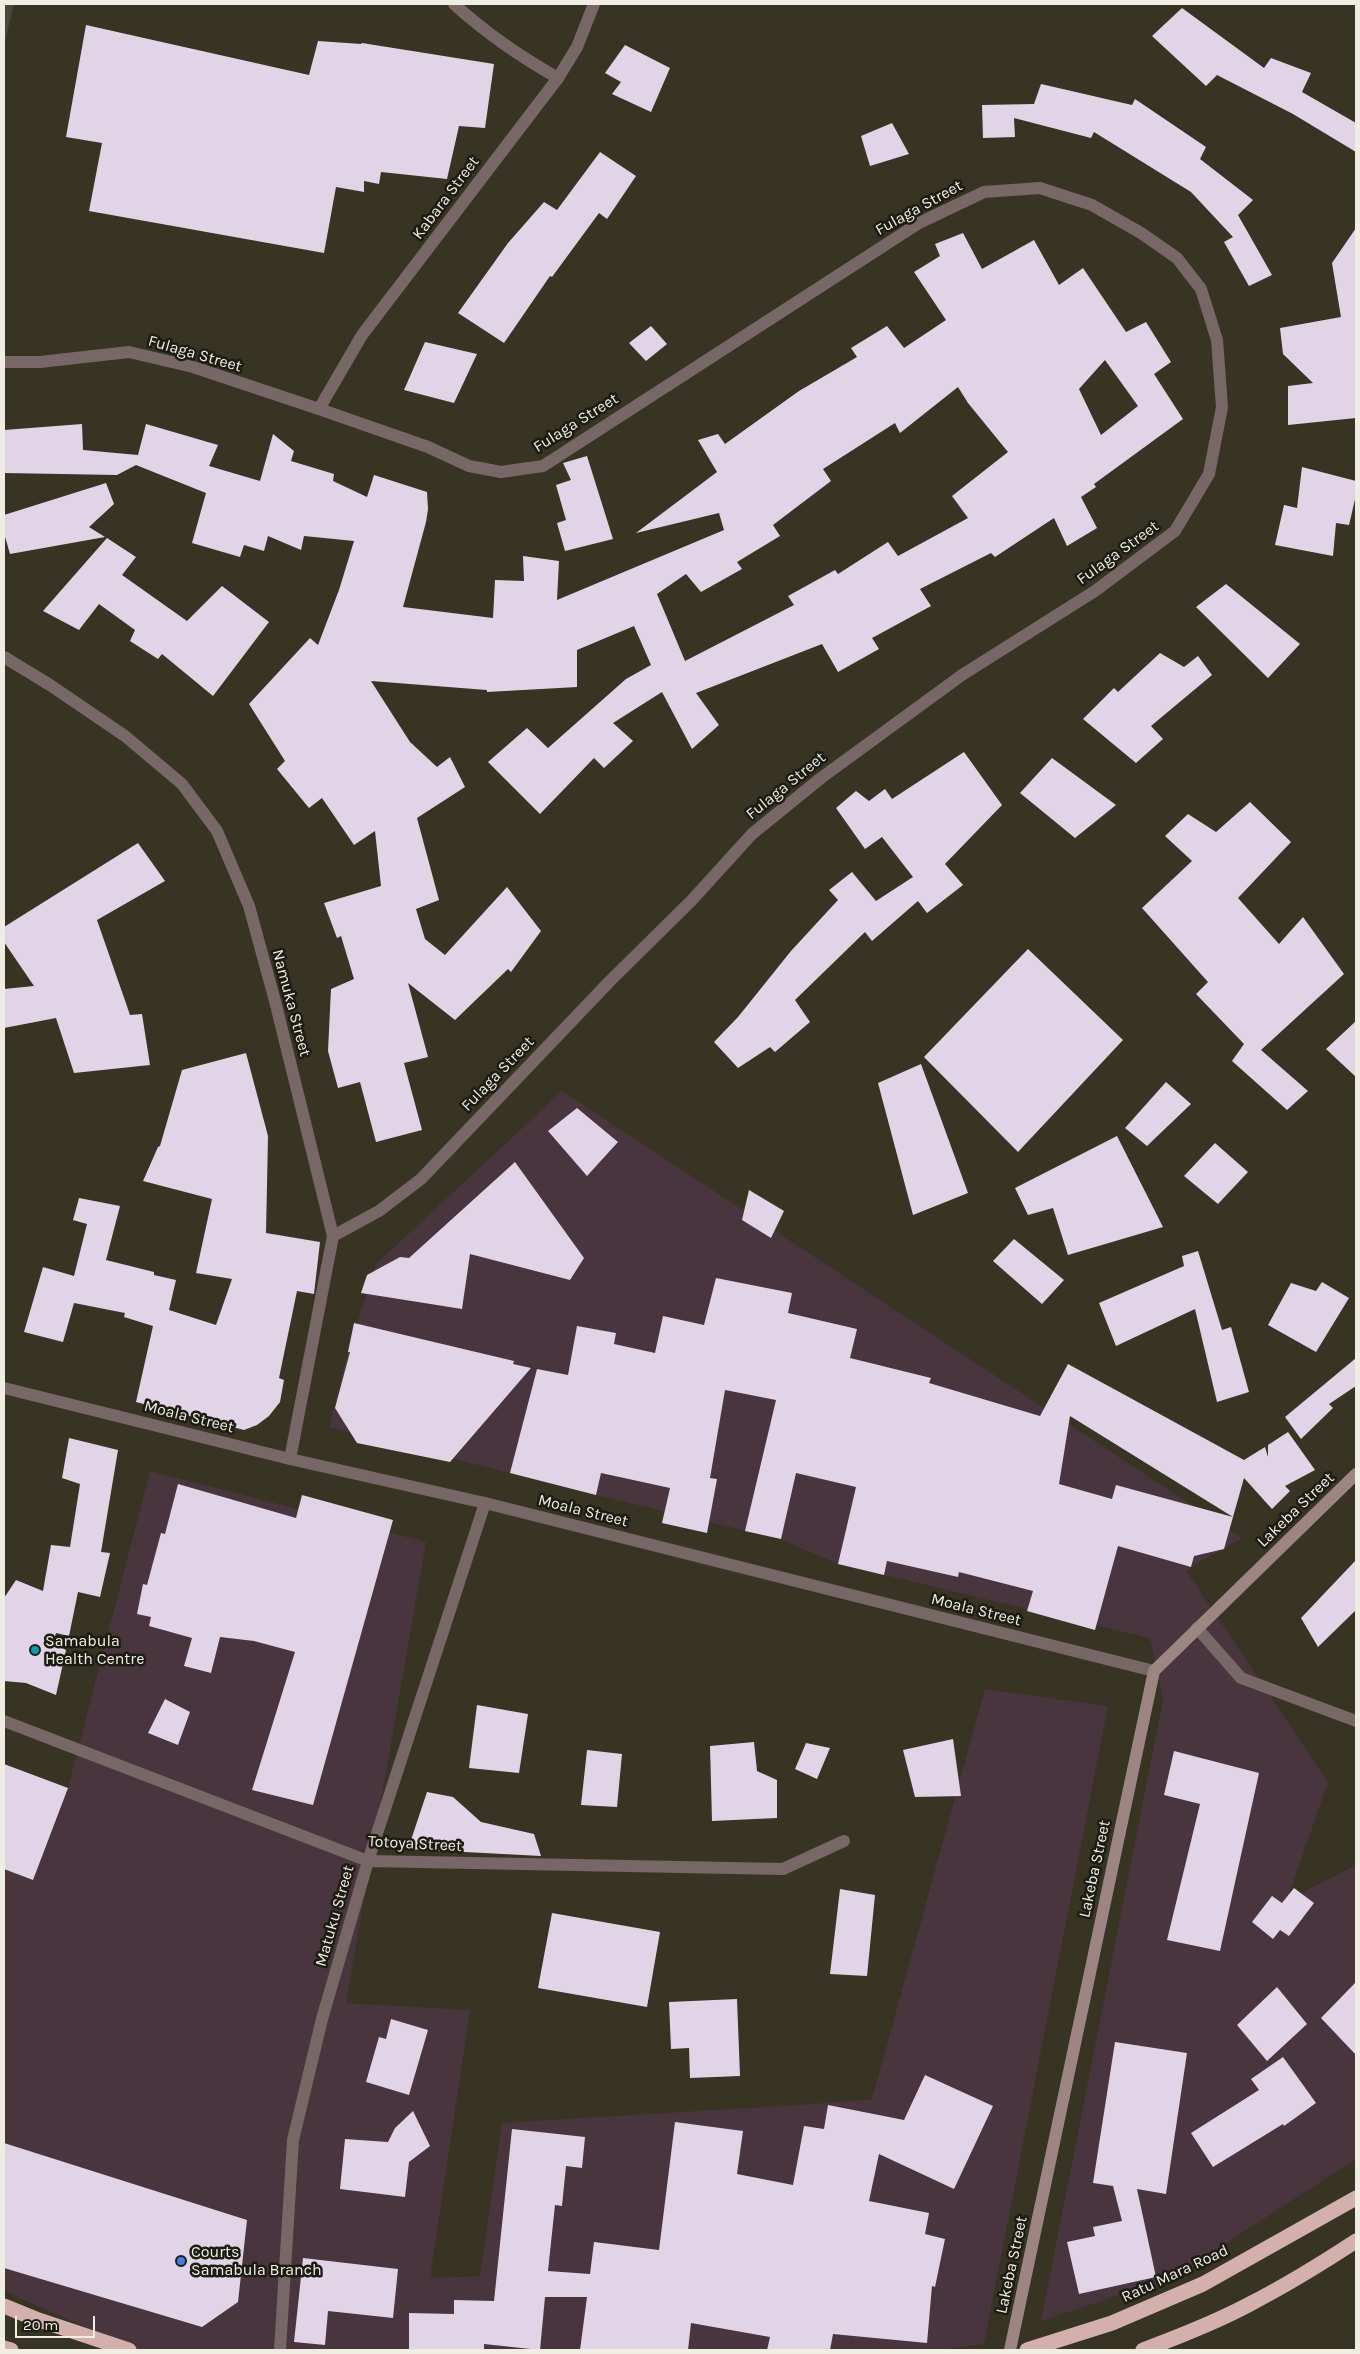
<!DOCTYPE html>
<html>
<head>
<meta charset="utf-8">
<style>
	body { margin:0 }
	#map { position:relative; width:1360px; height:2354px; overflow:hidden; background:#383424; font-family:Karla,sans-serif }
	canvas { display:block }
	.frame { position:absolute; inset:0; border:5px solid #f0eee3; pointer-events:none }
	.scale { position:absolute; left:15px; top:2316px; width:80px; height:22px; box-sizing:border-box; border:2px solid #f0eee3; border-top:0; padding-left:6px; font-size:15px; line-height:18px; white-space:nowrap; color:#f0eee3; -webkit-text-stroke:4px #1d1c14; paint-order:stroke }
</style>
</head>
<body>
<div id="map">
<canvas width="1360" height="2354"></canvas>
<div class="frame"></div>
<div class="scale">20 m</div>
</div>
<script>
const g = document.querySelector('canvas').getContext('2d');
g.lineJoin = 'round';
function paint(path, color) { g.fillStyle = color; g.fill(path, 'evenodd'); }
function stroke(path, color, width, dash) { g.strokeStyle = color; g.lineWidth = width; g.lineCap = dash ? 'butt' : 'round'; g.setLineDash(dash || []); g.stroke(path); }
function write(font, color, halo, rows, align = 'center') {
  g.font = font + ' Karla,sans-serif'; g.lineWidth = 5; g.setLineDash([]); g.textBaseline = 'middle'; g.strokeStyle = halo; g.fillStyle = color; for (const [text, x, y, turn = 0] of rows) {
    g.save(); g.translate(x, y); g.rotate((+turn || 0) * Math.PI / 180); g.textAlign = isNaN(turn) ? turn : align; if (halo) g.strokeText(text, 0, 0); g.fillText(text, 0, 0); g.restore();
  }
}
const commercial = new Path2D(`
	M 562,1091 L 1242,1538 L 1191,1567 L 1187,1572 L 1328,1782 L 1287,1900 L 1356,1865 L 1356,2159 L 1234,2238 L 1183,2274 L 1041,2321 L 1163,1700 L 1150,1638 L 838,1564 L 780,1539 L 596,1495 L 329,1427 L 348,1352 L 376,1264 Z
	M 150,1471 L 426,1542 L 346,2003 L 470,2010 L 430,2278 L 480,2276 L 502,2123 L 813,2104 L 872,2099 L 985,1689 L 1108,1706 L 984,2344 L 939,2350 L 137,2350 L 4,2291 L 4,1768 L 68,1788 Z`);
const green = new Path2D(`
	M 4,4 L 14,4 L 4,45 Z`);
const building = new Path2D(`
	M 1182,8 L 1264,68 L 1271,58 L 1311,73 L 1302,92 L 1356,123 L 1356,152 L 1293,114 L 1217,75 L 1206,86 L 1152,36 Z
	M 86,25 L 309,75 L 318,41 L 361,44 L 362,43 L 494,64 L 485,128 L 459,126 L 447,179 L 381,172 L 379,184 L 364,181 L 364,192 L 336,187 L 324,253 L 89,211 L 102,143 L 66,137 Z
	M 625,45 L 670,68 L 651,112 L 612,94 L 621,82 L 605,73 Z
	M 1041,84 L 1132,105 L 1135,99 L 1206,147 L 1200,159 L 1253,200 L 1238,215 L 1272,275 L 1249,286 L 1224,242 L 1233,237 L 1191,192 L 1094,132 L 1091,138 L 1014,118 L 1015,137 L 983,138 L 982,105 L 1034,104 Z
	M 892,123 L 909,154 L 870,166 L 861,136 Z
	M 600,152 L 636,176 L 607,219 L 599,213 L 552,277 L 550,276 L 504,343 L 458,313 L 508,243 L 544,202 L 557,210 Z
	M 1356,228 L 1356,418 L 1288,425 L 1288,386 L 1313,383 L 1283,354 L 1280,328 L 1341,317 L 1332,263 Z
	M 963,233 L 982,269 L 1034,240 L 1059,285 L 1083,268 L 1126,332 L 1146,322 L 1171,362 L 1154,374 L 1183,419 L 1094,484 L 1096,487 L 1081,497 L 1097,528 L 1067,546 L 1054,518 L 995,557 L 991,553 L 920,589 L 931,606 L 872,638 L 879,649 L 838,672 L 822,644 L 696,693 L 719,725 L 692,749 L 662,692 L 613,723 L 633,741 L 604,768 L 594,758 L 540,814 L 488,762 L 527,728 L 548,748 L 626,679 L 651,665 L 634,626 L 577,650 L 577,687 L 487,692 L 487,690 L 371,681 L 410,742 L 437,767 L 450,757 L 465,787 L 417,818 L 439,900 L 416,909 L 425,939 L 445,955 L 507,887 L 541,931 L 511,972 L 508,969 L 455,1020 L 408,983 L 428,1057 L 404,1063 L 422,1130 L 376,1142 L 360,1082 L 338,1088 L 328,1051 L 331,989 L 354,979 L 341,936 L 337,938 L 324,903 L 381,886 L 375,831 L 354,845 L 322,798 L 309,808 L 277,769 L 285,761 L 249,704 L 310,638 L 318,645 L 339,590 L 354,541 L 304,536 L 301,550 L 268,536 L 264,551 L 244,545 L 240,557 L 192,543 L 206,493 L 136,465 L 117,475 L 4,473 L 4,430 L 82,424 L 83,450 L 138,455 L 146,424 L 218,445 L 209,466 L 260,481 L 273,434 L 294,451 L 291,461 L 334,474 L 333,481 L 367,497 L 374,475 L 427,492 L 428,509 L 426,522 L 403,607 L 493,618 L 495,580 L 524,581 L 523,556 L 559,561 L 557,600 L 724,530 L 719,513 L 636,533 L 717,472 L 698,440 L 718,434 L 725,444 L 799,391 L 857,357 L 851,348 L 887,326 L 904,348 L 946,320 L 914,272 L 940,256 L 935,244 ZM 1105,360 L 1138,406 L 1101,435 L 1079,389 ZM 958,387 L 968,403 L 1008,452 L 952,496 L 968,518 L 898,556 L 888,542 L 838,574 L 835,570 L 788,596 L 794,605 L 685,661 L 657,594 L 686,574 L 701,592 L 742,569 L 737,562 L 780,536 L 773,525 L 831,481 L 823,469 L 895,423 L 900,433 Z
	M 651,326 L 667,344 L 646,361 L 629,343 Z
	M 425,342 L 477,354 L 454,403 L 404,390 Z
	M 587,456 L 613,539 L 565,551 L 557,523 L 566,520 L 556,485 L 571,480 L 563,463 Z
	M 1302,467 L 1356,481 L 1356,495 L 1349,525 L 1336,523 L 1333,556 L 1275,545 L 1284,505 L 1297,508 Z
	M 106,483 L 114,504 L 89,527 L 105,537 L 10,554 L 4,533 L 4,515 Z
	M 107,538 L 136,557 L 122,575 L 187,621 L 222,586 L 269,622 L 213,696 L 162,654 L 158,659 L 130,641 L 135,630 L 99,604 L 79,630 L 43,611 Z
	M 1226,584 L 1300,644 L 1268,678 L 1196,607 Z
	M 1160,653 L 1184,667 L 1198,656 L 1212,675 L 1151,726 L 1163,739 L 1136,763 L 1083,719 L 1114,688 L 1118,692 Z
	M 964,752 L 1002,805 L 945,864 L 963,885 L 927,913 L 918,901 L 872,941 L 865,932 L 795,1000 L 810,1022 L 775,1052 L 770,1047 L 738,1068 L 714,1042 L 738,1017 L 791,951 L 838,900 L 829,890 L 852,872 L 876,901 L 913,877 L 882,837 L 865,849 L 836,808 L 856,791 L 869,801 L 885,789 L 892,799 Z
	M 1052,758 L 1116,805 L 1075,838 L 1020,793 Z
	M 1250,802 L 1291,842 L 1238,898 L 1279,944 L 1303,917 L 1344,974 L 1261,1050 L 1308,1091 L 1287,1110 L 1232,1061 L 1244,1044 L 1196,994 L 1208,982 L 1142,908 L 1192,861 L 1165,836 L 1188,814 L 1216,832 Z
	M 138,843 L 165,881 L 97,920 L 130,1015 L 142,1014 L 150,1065 L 74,1073 L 56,1018 L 4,1028 L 4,989 L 34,986 L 4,942 L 4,927 Z
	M 1028,949 L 1123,1040 L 1018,1152 L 924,1057 Z
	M 1356,1021 L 1356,1077 L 1326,1049 Z
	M 246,1053 L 268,1136 L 266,1233 L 320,1242 L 314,1294 L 297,1291 L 279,1378 L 284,1380 L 280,1402 L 269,1416 L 257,1425 L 244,1430 L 136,1402 L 153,1326 L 124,1317 L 125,1313 L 74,1303 L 63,1342 L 24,1332 L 43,1267 L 74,1276 L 87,1224 L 73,1220 L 79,1198 L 120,1206 L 106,1260 L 154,1272 L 154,1275 L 176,1280 L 169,1310 L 216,1325 L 232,1279 L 196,1273 L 212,1199 L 143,1181 L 158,1147 L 160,1146 L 182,1070 Z
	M 921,1064 L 968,1193 L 913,1215 L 878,1083 Z
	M 1166,1082 L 1191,1104 L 1147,1146 L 1125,1128 Z
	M 577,1108 L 618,1142 L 587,1176 L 548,1131 Z
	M 1117,1136 L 1163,1227 L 1068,1255 L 1053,1208 L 1028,1215 L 1015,1188 Z
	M 1215,1143 L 1248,1172 L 1218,1204 L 1184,1176 Z
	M 515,1162 L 584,1258 L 570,1280 L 470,1254 L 462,1309 L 361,1293 L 367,1275 L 400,1257 L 409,1258 Z
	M 749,1190 L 784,1211 L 771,1238 L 742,1220 Z
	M 1014,1239 L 1064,1280 L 1042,1304 L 993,1261 Z
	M 1198,1251 L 1222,1330 L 1231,1327 L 1249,1392 L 1217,1402 L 1195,1309 L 1116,1346 L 1099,1303 L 1184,1266 L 1182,1256 Z
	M 716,1278 L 792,1293 L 788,1313 L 857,1329 L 850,1358 L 931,1378 L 929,1383 L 1040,1416 L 1068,1364 L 1244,1460 L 1265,1447 L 1268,1457 L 1268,1445 L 1288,1432 L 1315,1470 L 1285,1486 L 1290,1491 L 1272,1509 L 1244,1478 L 1233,1517 L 1070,1416 L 1059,1484 L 1112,1499 L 1116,1485 L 1233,1517 L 1224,1549 L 1194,1556 L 1191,1567 L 1118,1546 L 1095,1630 L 1027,1611 L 1033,1591 L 959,1572 L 958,1577 L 887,1561 L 884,1575 L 838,1564 L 856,1487 L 796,1473 L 781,1539 L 745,1531 L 776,1400 L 725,1390 L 710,1478 L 717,1479 L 707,1533 L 662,1523 L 670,1488 L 601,1473 L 596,1495 L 510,1473 L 537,1369 L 568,1375 L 577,1326 L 616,1333 L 614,1344 L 655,1353 L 663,1316 L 704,1325 Z
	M 1322,1282 L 1349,1298 L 1316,1352 L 1268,1325 L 1291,1283 L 1316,1291 Z
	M 354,1323 L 514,1361 L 513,1364 L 531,1368 L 450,1462 L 357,1443 L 335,1408 L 350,1352 L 348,1352 Z
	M 1356,1358 L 1356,1386 L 1329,1404 L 1333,1408 L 1301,1439 L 1285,1417 Z
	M 69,1438 L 118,1450 L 101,1552 L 110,1553 L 100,1597 L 78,1592 L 69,1636 L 56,1633 L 53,1643 L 66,1650 L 56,1695 L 26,1683 L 4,1681 L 4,1598 L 16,1580 L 43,1591 L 51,1545 L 70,1547 L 80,1484 L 62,1478 Z
	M 178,1484 L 296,1518 L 302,1495 L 393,1520 L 313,1805 L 252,1790 L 295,1652 L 254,1641 L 220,1637 L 211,1673 L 184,1666 L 192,1638 L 149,1626 L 151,1617 L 137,1614 L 143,1584 L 147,1585 L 161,1533 L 165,1534 Z
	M 1356,1560 L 1356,1610 L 1318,1647 L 1301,1618 Z
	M 165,1699 L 190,1712 L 178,1745 L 148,1733 Z
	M 477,1705 L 528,1714 L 519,1773 L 469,1768 Z
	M 953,1739 L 961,1796 L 915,1797 L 903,1750 Z
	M 754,1742 L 757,1771 L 777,1780 L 777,1818 L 712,1821 L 710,1746 Z
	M 806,1743 L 830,1748 L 817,1779 L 795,1769 Z
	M 587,1750 L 622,1754 L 617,1807 L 581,1805 Z
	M 1174,1751 L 1259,1773 L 1220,1951 L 1167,1940 L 1200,1804 L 1164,1795 Z
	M 4,1764 L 68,1788 L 33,1880 L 4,1869 Z
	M 427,1792 L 453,1797 L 481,1822 L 534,1834 L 541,1856 L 408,1849 Z
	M 1294,1888 L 1314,1903 L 1289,1936 L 1280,1930 L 1273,1939 L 1252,1922 L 1272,1896 L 1282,1903 Z
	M 840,1889 L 875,1895 L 867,1976 L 830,1974 Z
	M 552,1913 L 660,1932 L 647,2007 L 538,1988 Z
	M 1356,1982 L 1356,2055 L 1321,2018 Z
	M 1277,1987 L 1307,2024 L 1267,2061 L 1237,2025 Z
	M 737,1999 L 740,2076 L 690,2078 L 689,2048 L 671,2049 L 669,2002 Z
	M 391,2019 L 428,2030 L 409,2095 L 366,2082 L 379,2037 L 386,2039 Z
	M 1115,2042 L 1187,2053 L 1166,2194 L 1137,2189 L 1156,2277 L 1079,2294 L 1067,2242 L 1095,2236 L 1093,2227 L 1122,2221 L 1113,2186 L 1093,2183 Z
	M 1283,2057 L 1316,2103 L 1284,2126 L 1283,2124 L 1213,2167 L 1191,2133 L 1259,2090 L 1251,2079 Z
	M 925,2075 L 993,2106 L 954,2189 L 879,2154 L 869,2201 L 929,2213 L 925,2234 L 945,2239 L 935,2287 L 932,2286 L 927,2343 L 833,2334 L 830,2350 L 767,2350 L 770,2337 L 691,2323 L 688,2350 L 580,2350 L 587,2297 L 545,2297 L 540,2350 L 484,2344 L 484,2350 L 409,2350 L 409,2313 L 454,2314 L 454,2300 L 494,2301 L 512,2129 L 585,2137 L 582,2168 L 566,2166 L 562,2206 L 555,2205 L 548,2271 L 590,2274 L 594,2242 L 659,2250 L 675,2122 L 743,2131 L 737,2174 L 793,2185 L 804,2126 L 824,2129 L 828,2105 L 904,2120 Z
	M 413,2111 L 430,2146 L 409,2162 L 405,2197 L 340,2189 L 345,2139 L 388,2142 L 395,2128 Z
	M 4,2143 L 247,2220 L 238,2302 L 202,2327 L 4,2268 Z
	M 303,2258 L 398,2269 L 393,2318 L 328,2311 L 325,2345 L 294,2342 Z`);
const lane = new Path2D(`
	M 454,4 C 487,34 519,56 558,78
	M 1197,1628 L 1241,1678 L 1356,1721`);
const street = new Path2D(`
	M 4,362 L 40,362 L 129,352 L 193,367 L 319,409 L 428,447 L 469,466 L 501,472 L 543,466 L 919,223 L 984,192 L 1040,188 L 1092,205 L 1141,233 L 1177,258 L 1201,289 L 1217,340 L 1222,407 L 1209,474 L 1175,531 L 1095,591 L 962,675 L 821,778 L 752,834 L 692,900 L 609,982 L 421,1179 L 379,1211 L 333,1236
	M 319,409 L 362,335 L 558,78 L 577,47 L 594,4
	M 4,657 L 50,685 L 125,736 L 182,784 L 217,831 L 249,906 L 275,1001 L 333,1236 L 290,1459
	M 4,1388 L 290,1459 L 485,1503 L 1154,1671
	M 4,1721 L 368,1861 L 783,1869 L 844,1841
	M 280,2350 L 293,2140 L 322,2019 L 368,1861 L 485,1503`);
const secondary = new Path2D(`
	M 1010,2350 L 1154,1671 L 1356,1474`);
const highway = new Path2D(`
	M 4,2306 L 36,2319 L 129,2350
	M 4,2348 L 11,2350
	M 1027,2350 L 1112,2323 L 1203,2284 L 1356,2198
	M 1143,2350 C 1178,2337 1214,2323 1248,2305 C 1285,2286 1321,2264 1356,2241`);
const markers = [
	[35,1650,5,"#0f9aa8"],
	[181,2261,5,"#3f7fe0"]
];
const streetNames = [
	["Kabara Street",446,198,-53],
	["Fulaga Street",919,208,-29],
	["Fulaga Street",195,354,16],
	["Fulaga Street",576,423,-32],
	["Fulaga Street",1118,553,-36],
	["Fulaga Street",786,786,-39],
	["Namuka Street",291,1003,75],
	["Fulaga Street",498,1074,-46],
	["Moala Street",189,1417,14],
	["Lakeba Street",1296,1510,-44],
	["Moala Street",583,1511,14],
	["Moala Street",976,1610,14],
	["Totoya Street",415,1844,3],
	["Lakeba Street",1095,1869,-78],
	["Matuku Street",335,1916,-74],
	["Lakeba Street",1012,2265,-78],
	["Ratu Mara Road",1175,2274,-25]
];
const poiNames = [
	["Samabula",45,1641],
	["Health Centre",45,1659],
	["Courts",191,2252],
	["Samabula Branch",191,2270]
];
paint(commercial, '#48353d');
paint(green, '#454a34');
paint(building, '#e1d4e6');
stroke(lane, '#776867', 12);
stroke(street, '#776867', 12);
stroke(secondary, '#9d8583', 12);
stroke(highway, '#d3b0ac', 15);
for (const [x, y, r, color] of markers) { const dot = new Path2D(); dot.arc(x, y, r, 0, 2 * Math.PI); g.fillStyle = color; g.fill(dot); stroke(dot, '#1d1c14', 2); }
write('16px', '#f0eee3', '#1d1c14', streetNames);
write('16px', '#f0eee3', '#1d1c14', poiNames, 'left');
</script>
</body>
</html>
